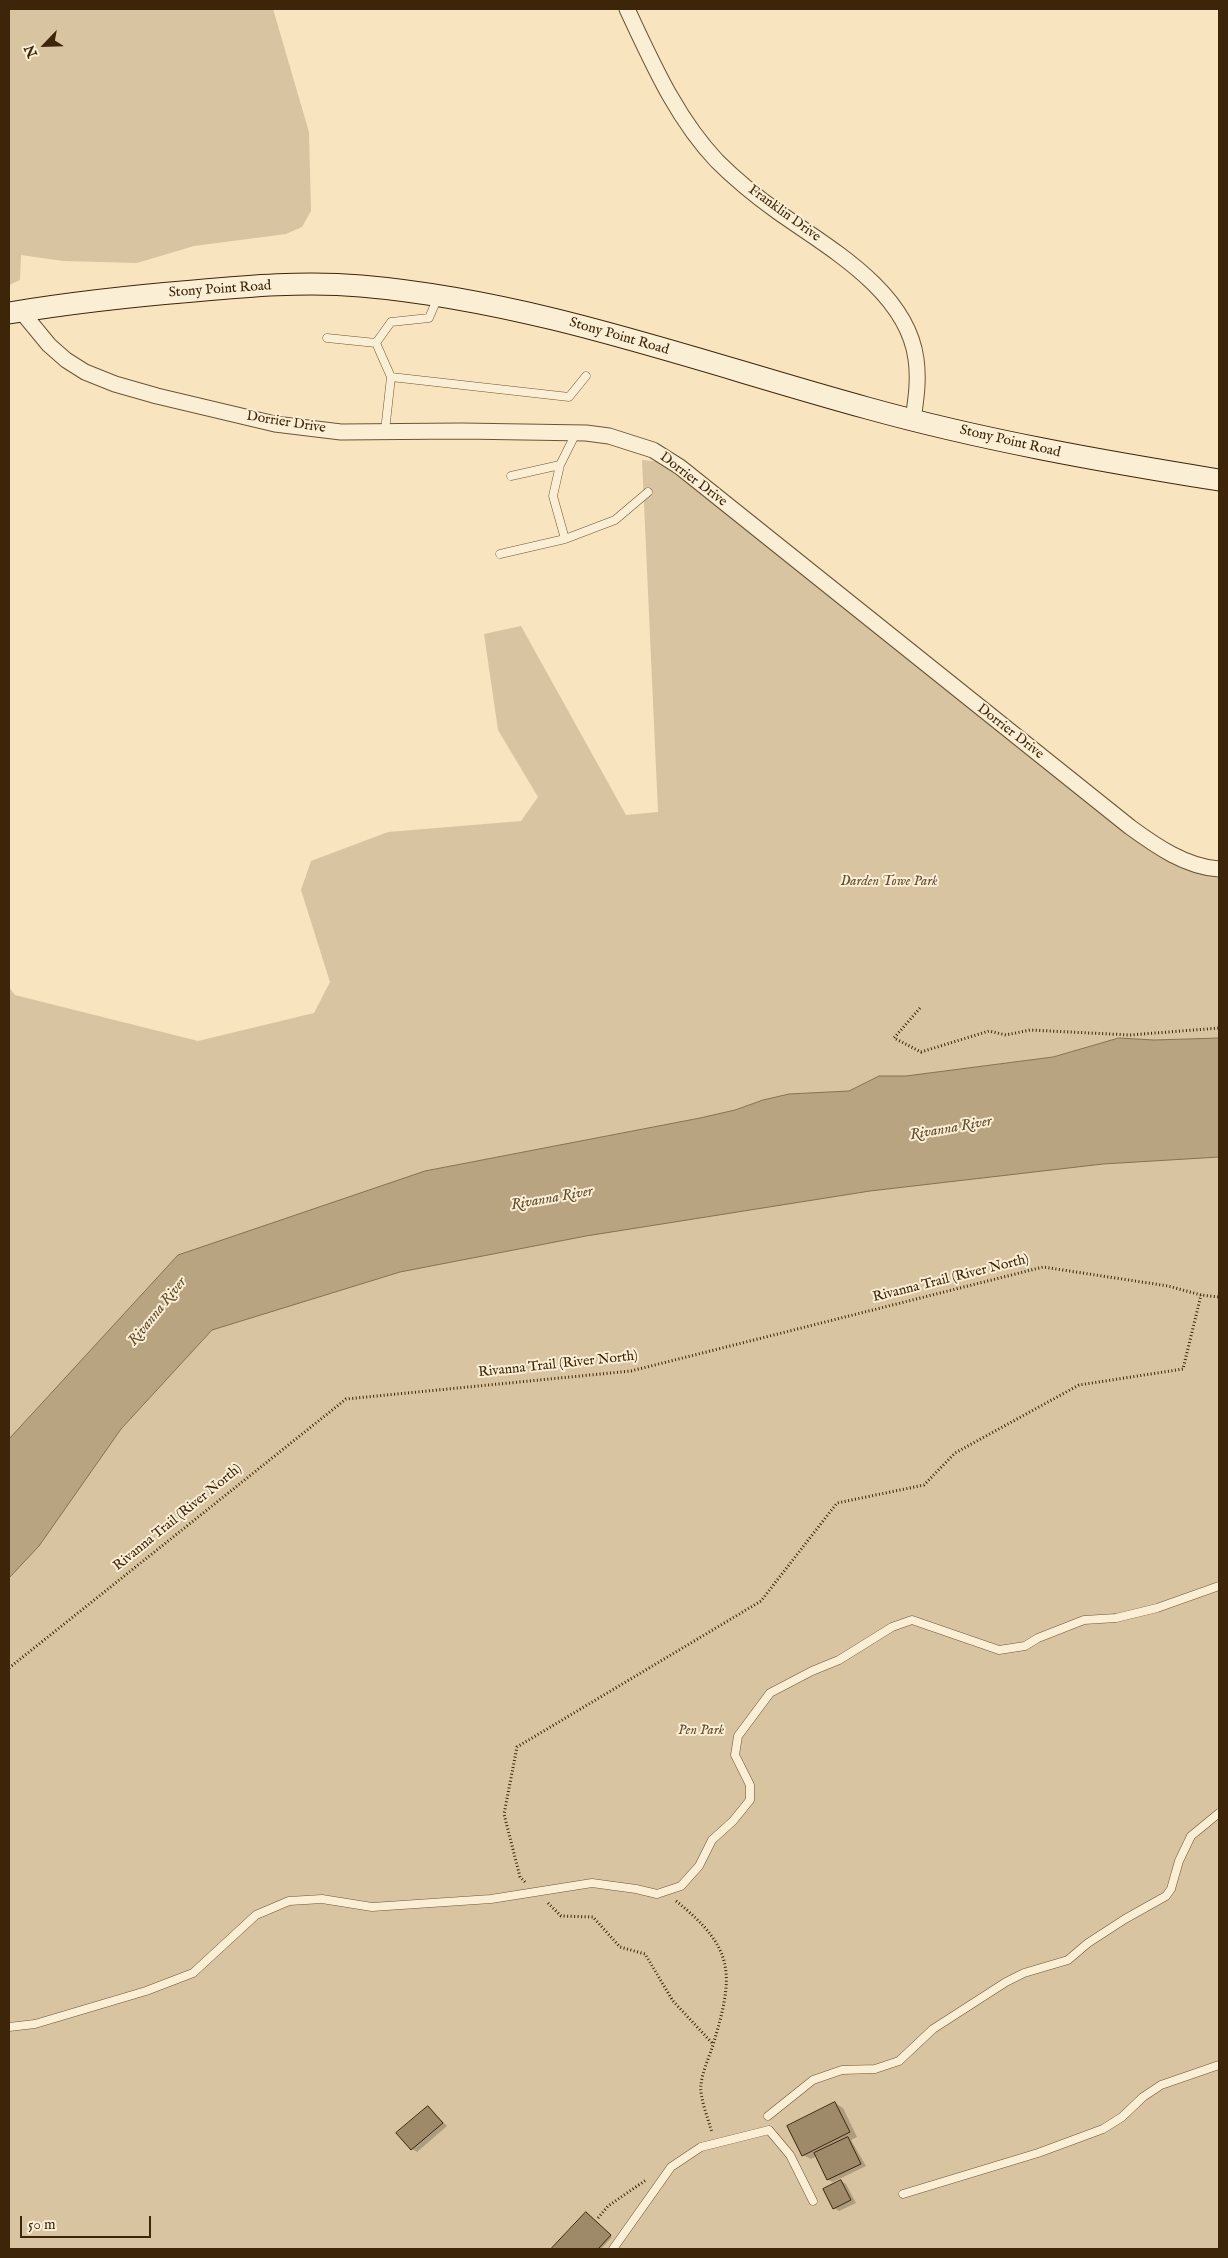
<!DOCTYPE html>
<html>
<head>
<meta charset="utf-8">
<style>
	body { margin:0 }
	#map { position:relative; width:1228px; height:2258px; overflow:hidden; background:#f8e5bf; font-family:"IM FELL English",serif }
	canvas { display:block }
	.frame { position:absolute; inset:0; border:10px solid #3d2509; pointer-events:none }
	.north { position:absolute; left:20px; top:20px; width:50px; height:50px; -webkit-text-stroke:4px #faeed5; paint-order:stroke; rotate:246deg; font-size:14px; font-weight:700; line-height:20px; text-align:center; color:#3d2509 }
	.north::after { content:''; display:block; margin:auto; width:18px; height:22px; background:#3d2509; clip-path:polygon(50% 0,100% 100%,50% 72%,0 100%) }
	.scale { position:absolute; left:20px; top:2216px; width:131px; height:22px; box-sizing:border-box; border:2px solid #3d2509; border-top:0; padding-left:6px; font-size:15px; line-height:18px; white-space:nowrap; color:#3d2509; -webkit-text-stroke:4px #faeed5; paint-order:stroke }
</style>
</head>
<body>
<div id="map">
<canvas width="1228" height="2258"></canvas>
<div class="frame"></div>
<div class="north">N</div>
<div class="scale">50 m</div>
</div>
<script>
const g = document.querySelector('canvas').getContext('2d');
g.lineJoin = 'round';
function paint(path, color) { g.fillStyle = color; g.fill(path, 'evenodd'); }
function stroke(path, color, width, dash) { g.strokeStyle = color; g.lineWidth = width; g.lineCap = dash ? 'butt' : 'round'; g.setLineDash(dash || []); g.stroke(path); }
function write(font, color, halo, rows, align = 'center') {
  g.font = font + ' "IM FELL English",serif'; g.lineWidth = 4; g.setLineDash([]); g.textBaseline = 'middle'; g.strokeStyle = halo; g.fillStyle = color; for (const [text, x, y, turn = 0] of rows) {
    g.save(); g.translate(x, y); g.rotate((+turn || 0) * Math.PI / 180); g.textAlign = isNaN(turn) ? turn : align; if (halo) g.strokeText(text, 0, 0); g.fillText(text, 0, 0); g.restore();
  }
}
const green = new Path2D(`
	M 9,9 L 273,9 L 309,132 L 311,211 L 302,227 L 286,234 L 194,246 L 137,263 L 63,261 L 21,255 L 20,280 L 9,285 Z
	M 642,460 L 683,464 L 1169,851 L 1219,865 L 1219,1038 L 1154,1040 L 1119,1038 L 1053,1057 L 906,1076 L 879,1076 L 849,1091 L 789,1094 L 763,1100 L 735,1110 L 700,1118 L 425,1171 L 9,1440 L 9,987 L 15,995 L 198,1041 L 314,1013 L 330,982 L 301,890 L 311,861 L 388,832 L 521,821 L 538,797 L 498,730 L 484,634 L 521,626 L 626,815 L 658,812 Z
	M 1219,1126 L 1219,2249 L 9,2249 L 9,1574 L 121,1429 L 197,1334 L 371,1277 L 571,1228 Z`);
const water = new Path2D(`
	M 1119,1038 L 1154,1040 L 1219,1038 L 1219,1157 L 1103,1164 L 870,1191 L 586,1236 L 400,1272 L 212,1330 L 121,1429 L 39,1546 L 9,1578 L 9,1439 L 178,1255 L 425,1171 L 700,1118 L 735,1110 L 763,1100 L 789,1094 L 849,1091 L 879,1076 L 906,1076 L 1053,1057 Z`);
const shadow = new Path2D(`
	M 835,2103 L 843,2108 L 857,2137 L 851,2140 L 866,2166 L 833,2182 L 828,2180 L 817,2156 L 811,2159 L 803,2155 Z
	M 428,2107 L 447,2126 L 417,2152 L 412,2149 Z
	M 841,2181 L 846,2184 L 856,2203 L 839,2211 L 834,2208 Z
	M 586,2214 L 612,2237 L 601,2249 L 553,2249 Z`);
const building = new Path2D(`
	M 835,2102 L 850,2132 L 802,2156 L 787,2126 Z
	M 428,2106 L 443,2123 L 411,2150 L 396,2133 Z
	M 848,2137 L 861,2164 L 827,2180 L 814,2153 Z
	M 841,2180 L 851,2200 L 833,2209 L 823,2189 Z
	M 586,2212 L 611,2235 L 598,2249 L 551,2249 Z`);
const path = new Path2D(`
	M 920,1008 L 894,1038 L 921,1052 L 989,1031 L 1006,1035 L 1030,1030 L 1130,1035 L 1219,1028
	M 9,1668 L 346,1399 L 631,1371 L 1043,1267 L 1168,1286 L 1201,1295 L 1219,1297
	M 525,1882 L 520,1877 L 504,1814 L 517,1747 L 761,1601 L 837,1503 L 924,1485 L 955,1453 L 1079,1385 L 1183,1369 L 1201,1295
	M 676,1901 C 736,1949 734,1975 713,2045 C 709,2058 702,2072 701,2085 C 699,2096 709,2121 712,2133
	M 548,1903 L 561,1916 L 593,1917 L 620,1947 L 645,1954 L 673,2001 L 713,2044
	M 598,2218 L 608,2206 L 646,2180`);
const lane = new Path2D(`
	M 327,338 L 376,343 L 391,322 L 429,318 L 438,297
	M 376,343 L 391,377 L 385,431
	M 391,377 L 569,397 L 586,376
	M 576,433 L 560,465 L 553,496 L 565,539 L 615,520 L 648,492
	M 511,476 L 560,465
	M 500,554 L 565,539
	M 9,2027 L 35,2024 L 146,1991 L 193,1973 L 256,1915 L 289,1901 L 322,1899 L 372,1907 L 491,1899 L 592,1883 L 636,1889 L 657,1894 L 681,1886 L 699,1866 L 712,1840 L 733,1821 L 750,1800 L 750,1785 L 735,1755 L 738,1736 L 770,1693 L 812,1671 L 839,1660 L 892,1627 L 912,1620 L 999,1650 L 1025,1646 L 1038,1638 L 1084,1620 L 1116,1618 L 1157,1608 L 1219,1586
	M 768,2116 L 813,2080 L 842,2070 L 875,2069 L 899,2061 L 933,2029 L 1006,1982 L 1024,1973 L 1068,1960 L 1088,1943 L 1125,1919 L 1166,1896 L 1171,1889 L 1179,1861 L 1191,1836 L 1219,1813
	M 903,2194 L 1038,2153 L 1103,2129 L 1122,2117 L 1143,2097 L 1161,2085 L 1219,2065
	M 613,2249 L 671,2167 L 701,2147 L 769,2130 L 790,2155 L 813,2201`);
const street = new Path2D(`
	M 627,9 C 652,62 676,118 717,161 C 735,179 757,197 778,212 C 829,248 907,291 916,359 C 919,380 916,399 913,420
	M 21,311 L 49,345 L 66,360 L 85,372 L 115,384 L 157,396 L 275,424 L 341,432 L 462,431 L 586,433 L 609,436 L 653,450 L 680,467 L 1130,827 C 1156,846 1186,867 1219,869`);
const secondary = new Path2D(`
	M 9,313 C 70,303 132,296 194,291 C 249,286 305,281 361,286 C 535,301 699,362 867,408 C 982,440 1101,461 1219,480`);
const streetNames = [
	["Franklin Drive",784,214,36],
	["Stony Point Road",220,290,-4],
	["Stony Point Road",619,337,16],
	["Dorrier Drive",286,423,9],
	["Stony Point Road",1010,442,13],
	["Dorrier Drive",693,480,37],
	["Dorrier Drive",1010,732,38],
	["Rivanna Trail (River North)",951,1279,-14],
	["Rivanna Trail (River North)",558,1365,-6],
	["Rivanna Trail (River North)",178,1518,-39]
];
const parkNames = [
	["Darden Towe Park",889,882],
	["Pen Park",701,1731]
];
const waterNames = [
	["Rivanna River",951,1129,-10],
	["Rivanna River",552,1199,-10],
	["Rivanna River",158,1312,-51]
];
paint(green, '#d8c4a0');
paint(water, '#b8a481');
stroke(water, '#877151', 1);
paint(shadow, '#0003');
paint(building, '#9e8968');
stroke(building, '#3d2509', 1);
stroke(lane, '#6c5536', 9);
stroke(street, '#6c5536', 17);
stroke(secondary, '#3d2509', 23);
stroke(path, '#3d2509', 3, [1, 2.5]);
stroke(lane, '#faeed5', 8);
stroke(street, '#faeed5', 15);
stroke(secondary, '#faeed5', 21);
write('14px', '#3d2509', '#faeed5', streetNames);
write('italic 14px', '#644d2f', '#faeed5', parkNames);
write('italic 15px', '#624b2d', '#faeed5', waterNames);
</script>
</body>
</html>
